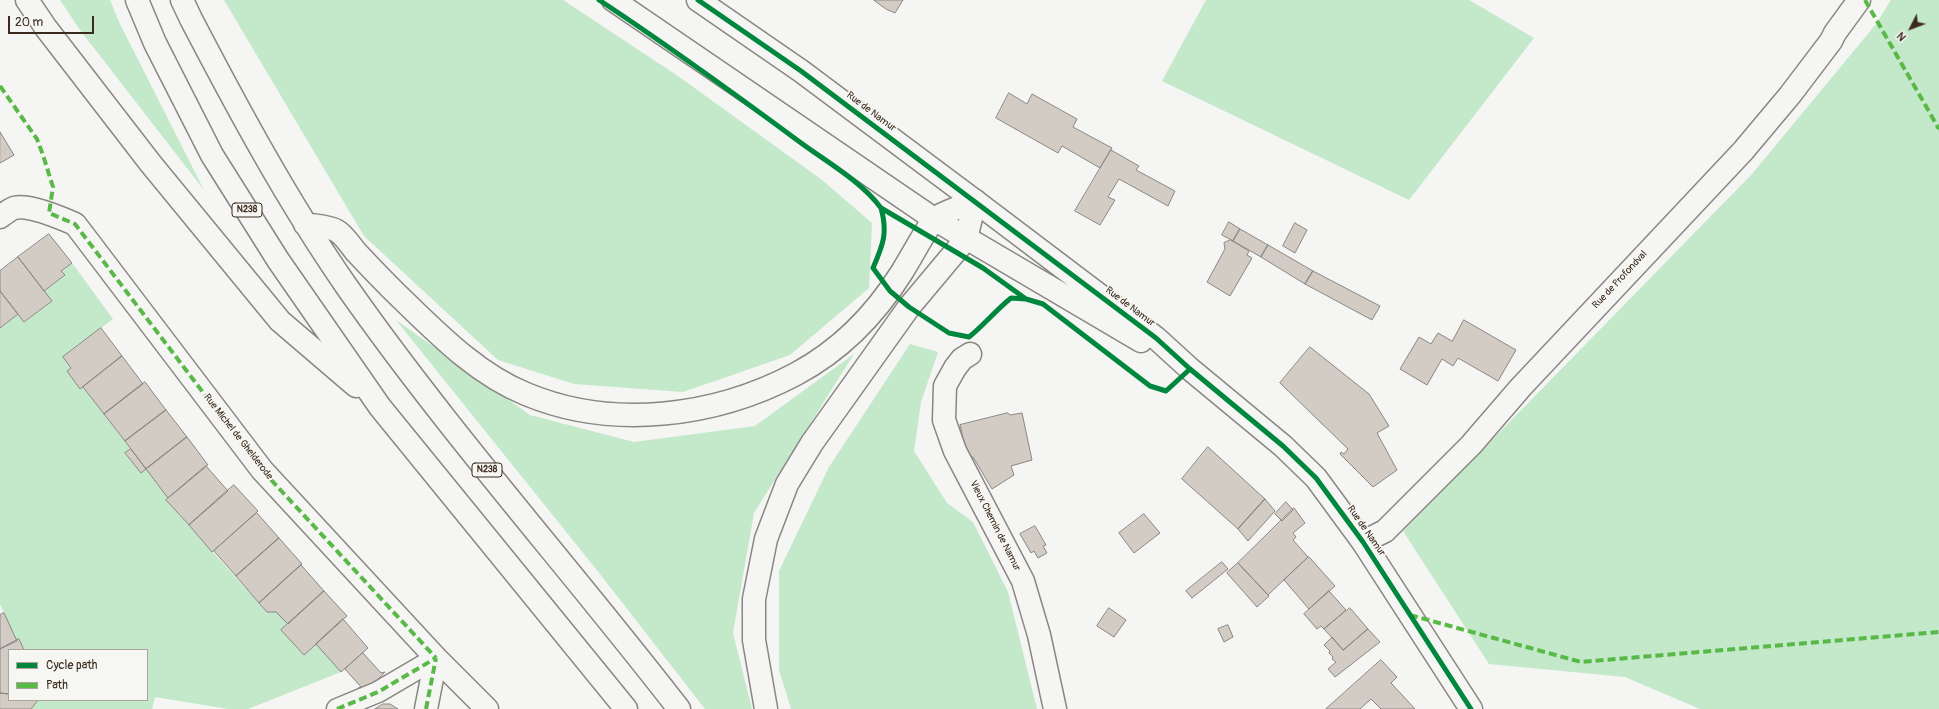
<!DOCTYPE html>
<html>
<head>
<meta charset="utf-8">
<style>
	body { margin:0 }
	#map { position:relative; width:1939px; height:709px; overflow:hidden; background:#f5f5f3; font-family:Pangolin,sans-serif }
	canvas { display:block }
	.legend { position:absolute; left:8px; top:649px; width:140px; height:52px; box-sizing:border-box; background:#f6f6f2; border:1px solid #aba49d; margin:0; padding:5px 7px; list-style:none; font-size:12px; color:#3b2a1e }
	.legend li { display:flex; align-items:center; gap:8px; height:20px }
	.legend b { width:20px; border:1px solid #aba49d }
	.north { position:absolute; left:1891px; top:8px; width:40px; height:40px; -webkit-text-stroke:3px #f6f6f2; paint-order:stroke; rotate:228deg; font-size:11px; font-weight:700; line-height:16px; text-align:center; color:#3b2a1e }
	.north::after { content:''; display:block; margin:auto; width:14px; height:18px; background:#3b2a1e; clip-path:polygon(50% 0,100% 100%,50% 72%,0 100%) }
	.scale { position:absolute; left:8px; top:16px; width:86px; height:18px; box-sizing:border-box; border:2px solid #3b2a1e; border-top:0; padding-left:5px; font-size:12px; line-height:14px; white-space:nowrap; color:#3b2a1e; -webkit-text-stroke:3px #f6f6f2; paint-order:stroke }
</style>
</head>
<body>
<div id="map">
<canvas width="1939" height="709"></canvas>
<ul class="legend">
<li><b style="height:5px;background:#00873e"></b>Cycle path</li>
<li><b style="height:5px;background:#58b947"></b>Path</li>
</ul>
<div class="north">N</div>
<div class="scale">20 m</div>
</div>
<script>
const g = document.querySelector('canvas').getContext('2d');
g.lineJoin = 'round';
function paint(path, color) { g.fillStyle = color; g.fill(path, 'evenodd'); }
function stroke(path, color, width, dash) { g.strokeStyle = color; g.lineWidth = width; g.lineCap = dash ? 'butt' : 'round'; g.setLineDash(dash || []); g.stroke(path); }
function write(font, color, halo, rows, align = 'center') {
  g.font = font + ' Pangolin,sans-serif'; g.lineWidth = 3.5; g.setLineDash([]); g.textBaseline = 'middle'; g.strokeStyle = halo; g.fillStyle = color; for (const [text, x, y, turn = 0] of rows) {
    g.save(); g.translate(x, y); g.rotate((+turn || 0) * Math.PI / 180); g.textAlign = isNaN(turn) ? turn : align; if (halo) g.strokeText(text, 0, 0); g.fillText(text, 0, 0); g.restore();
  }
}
const green = new Path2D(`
	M 60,0 L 110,0 L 119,22 L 204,190 L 80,30 Z
	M 224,0 L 563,0 L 678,76 L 822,180 L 872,223 L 869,288 L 790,355 L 683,392 L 574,384 L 498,360 L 364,236 Z
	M 1206,0 L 1469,0 L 1534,38 L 1409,200 L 1162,81 Z
	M 1891,0 L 1939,0 L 1939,709 L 1700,709 L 1625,677 L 1489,664 L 1403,531 L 1752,174 L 1876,24 Z
	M 72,263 L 113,319 L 63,357 L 71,368 L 67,371 L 80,389 L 83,387 L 131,449 L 125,453 L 141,473 L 146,469 L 168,498 L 166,500 L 267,612 L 276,612 L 288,624 L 281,630 L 304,655 L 316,644 L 341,672 L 248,709 L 228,709 L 155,697 L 152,709 L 31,709 L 38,700 L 147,700 L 147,650 L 24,650 L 19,639 L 16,640 L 0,604 L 0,328 L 18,314 L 25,322 L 52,301 L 44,291 L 65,276 L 61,271 Z
	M 396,320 L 530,415 L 634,442 L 755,426 L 854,354 L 754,513 L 733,633 L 752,709 L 705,709 L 600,574 Z
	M 910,344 L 938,352 L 921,402 L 914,451 L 947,503 L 973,522 L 1008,592 L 1037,709 L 791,709 L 779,670 L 779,571 L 829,467 Z`);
const building = new Path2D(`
	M 874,0 L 903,0 L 895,13 L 886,9 Z
	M 1009,93 L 1027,104 L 1032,94 L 1077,119 L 1073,127 L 1112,148 L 1100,168 L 1062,146 L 1058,153 L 996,118 Z
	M 0,132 L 14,155 L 0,163 Z
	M 1111,150 L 1139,166 L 1136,170 L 1175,191 L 1168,206 L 1119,179 L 1108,197 L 1115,200 L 1100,225 L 1075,211 Z
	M 1229,222 L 1240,229 L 1233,241 L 1222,235 Z
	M 1295,223 L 1307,230 L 1295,253 L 1283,246 Z
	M 1240,229 L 1268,245 L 1261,257 L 1233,241 Z
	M 49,234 L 72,263 L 61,271 L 65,275 L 44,291 L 18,257 Z
	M 1231,240 L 1249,251 L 1247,255 L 1252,258 L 1230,296 L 1207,282 L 1225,249 L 1224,243 Z
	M 1268,245 L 1313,271 L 1305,284 L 1261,257 Z
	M 18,257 L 52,301 L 24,322 L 0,291 L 0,271 Z
	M 1313,271 L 1380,306 L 1372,320 L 1305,284 Z
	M 0,291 L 18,314 L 0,328 Z
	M 1464,320 L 1516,350 L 1498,381 L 1458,358 L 1453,366 L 1442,359 L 1427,385 L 1400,369 L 1419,337 L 1431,344 L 1438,333 L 1452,341 Z
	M 101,328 L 122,356 L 80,389 L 67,371 L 71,368 L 63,357 Z
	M 1310,347 L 1369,394 L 1389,426 L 1377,433 L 1397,470 L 1373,487 L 1340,454 L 1341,452 L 1344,454 L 1348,449 L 1280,383 Z
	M 122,356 L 143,384 L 104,414 L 83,387 Z
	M 145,382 L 166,410 L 125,441 L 104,414 Z
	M 166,410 L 187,437 L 146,469 L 125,441 Z
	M 1008,413 L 1010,415 L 1022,413 L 1032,460 L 1011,466 L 1014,475 L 992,489 L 973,457 L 968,459 L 960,425 Z
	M 187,437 L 208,465 L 168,498 L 146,469 Z
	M 1208,447 L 1265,499 L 1238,529 L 1182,479 Z
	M 131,449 L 146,469 L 141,473 L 125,453 Z
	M 206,466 L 228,491 L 189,525 L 166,500 Z
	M 234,485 L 258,511 L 212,552 L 189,525 Z
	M 1265,499 L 1275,511 L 1248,541 L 1238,529 Z
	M 1286,502 L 1293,510 L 1282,521 L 1275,514 Z
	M 1294,508 L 1305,523 L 1293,533 L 1296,537 L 1293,540 L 1308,557 L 1268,595 L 1238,563 Z
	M 257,513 L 279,538 L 236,576 L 214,551 Z
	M 1144,514 L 1160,533 L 1134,553 L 1119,533 Z
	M 1035,526 L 1046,545 L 1043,546 L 1047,553 L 1038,558 L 1034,551 L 1031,553 L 1020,534 Z
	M 279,538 L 302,564 L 259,603 L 236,576 Z
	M 1309,557 L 1335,586 L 1309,609 L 1284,580 Z
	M 1222,562 L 1228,569 L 1192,598 L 1186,591 Z
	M 1238,563 L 1269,596 L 1257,607 L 1227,573 Z
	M 301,565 L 324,591 L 288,624 L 276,612 L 267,612 L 259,603 Z
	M 324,591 L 347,616 L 304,655 L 281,630 Z
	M 1329,591 L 1346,610 L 1324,629 L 1321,626 L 1317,629 L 1304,614 Z
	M 1109,608 L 1126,620 L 1114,637 L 1097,626 Z
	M 1350,608 L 1368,629 L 1343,650 L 1324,629 Z
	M 4,613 L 17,641 L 0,649 L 0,615 Z
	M 343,619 L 368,648 L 341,672 L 316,644 Z
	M 1228,625 L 1233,637 L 1224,642 L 1218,629 Z
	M 1368,629 L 1380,642 L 1335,677 L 1328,669 L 1336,662 L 1332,659 L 1333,657 L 1329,653 L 1330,651 L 1324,645 L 1332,637 L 1343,650 Z
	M 19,639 L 24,650 L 9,650 L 9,694 L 0,693 L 0,649 Z
	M 363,653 L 381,673 L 385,672 L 373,685 L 359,690 L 358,688 L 361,687 L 345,669 Z
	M 1381,660 L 1397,677 L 1391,683 L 1415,709 L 1381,709 L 1371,699 L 1360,709 L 1326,709 Z
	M 0,693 L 9,694 L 9,700 L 38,700 L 31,709 L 0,709 Z
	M 383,704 L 390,704 L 398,709 L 375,709 Z`);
const pedestrian = new Path2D(`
	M 337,709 L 378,692 L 436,658`);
const minor = new Path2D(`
	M 0,217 C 4,214 9,210 14,208 C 29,204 61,218 75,224 L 262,470 L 436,658 L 487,709
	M 970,354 L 962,359 L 955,368 L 945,386 L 944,420 L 955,451 L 1023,581 L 1039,635 L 1055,709
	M 1363,542 L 1385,531 L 1471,445 L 1521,387 L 1743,151 L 1790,95 L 1831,41 L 1835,33 L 1859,0
	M 426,709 L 436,658`);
const tertiary = new Path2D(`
	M 975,201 L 1156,338 L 1190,369 L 1283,446 L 1316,478 L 1363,542 L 1471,709
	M 934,219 L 1141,341`);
const secondary = new Path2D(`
	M 613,0 L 934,219
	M 698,0 L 801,71 L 975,201`);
const trunk = new Path2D(`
	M 27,0 L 46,28 L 151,164 L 280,321 L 356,386
	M 137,0 L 155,43 L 212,155 L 278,260 L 380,407 L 626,709
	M 182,0 L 191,19 C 239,111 288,202 347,287 C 450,434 570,568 679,709
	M 305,224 C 314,226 329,226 337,231 C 344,235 351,246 356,252 C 372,269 388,286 405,302 C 441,337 479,375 526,394 C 612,430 715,417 796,374 C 841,350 875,315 902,272 C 910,259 917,246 925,233 C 928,229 930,222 934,219 C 941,213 966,205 975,201
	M 766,709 L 754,640 L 754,599 L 766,539 L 787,484 L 812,443 L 909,307 L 966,239 L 975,201`);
const quiet = new Path2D(`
	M 1865,0 L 1939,129
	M 0,86 L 37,139 L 43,155 L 53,187 L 49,213 L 75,224 L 262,470 L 436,658
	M 1410,615 L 1581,662 L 1939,632
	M 337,709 L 378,692 L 436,658
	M 426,709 L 436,658`);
const cycleway = new Path2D(`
	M 599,0 C 666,44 732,92 797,140 C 825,161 860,180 881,208 L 983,268 L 1026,299
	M 698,0 L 801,71 L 1156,338 L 1190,369 L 1283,446 L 1316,478 L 1363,542 L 1471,709
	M 881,208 C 888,233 883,245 873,268 L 890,291 L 909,307 L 949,333 L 969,337 C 984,325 996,310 1011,298 L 1026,299 L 1043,304 L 1150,386 L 1166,391 L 1190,369`);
const shields = [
	[247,210,30],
	[487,470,30]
];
const shieldNames = [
	["N238",247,210],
	["N238",487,470]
];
const streetNames = [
	["Rue de Namur",871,112,37],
	["Rue de Profondval",1620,280,-47],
	["Rue de Namur",1130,307,37],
	["Rue Michel de Ghelderode",238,437,52],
	["Vieux Chemin de Namur",995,526,63],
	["Rue de Namur",1366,531,55]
];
paint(green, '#c3e8ca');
paint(building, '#d3ccc4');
stroke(building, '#8a8683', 1);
stroke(pedestrian, '#8a8683', 23);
stroke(minor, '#8a8683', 25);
stroke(tertiary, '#8a8683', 25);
stroke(secondary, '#8a8683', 25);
stroke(trunk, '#8a8683', 25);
stroke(pedestrian, '#f5f5f3', 20);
stroke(minor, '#f5f5f3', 22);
stroke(tertiary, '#f5f5f3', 22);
stroke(secondary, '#f5f5f3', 22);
stroke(trunk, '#f5f5f3', 22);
stroke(quiet, '#58b947', 4, [8, 4]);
stroke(cycleway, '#00873e', 5);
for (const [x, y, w] of shields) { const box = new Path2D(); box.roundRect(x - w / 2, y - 7, w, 14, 3); g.fillStyle = '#f6f6f2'; g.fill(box); stroke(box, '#3b2a1e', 1); }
write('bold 9px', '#3b2a1e', null, shieldNames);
write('10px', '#3b2a1e', '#f6f6f2', streetNames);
</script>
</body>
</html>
